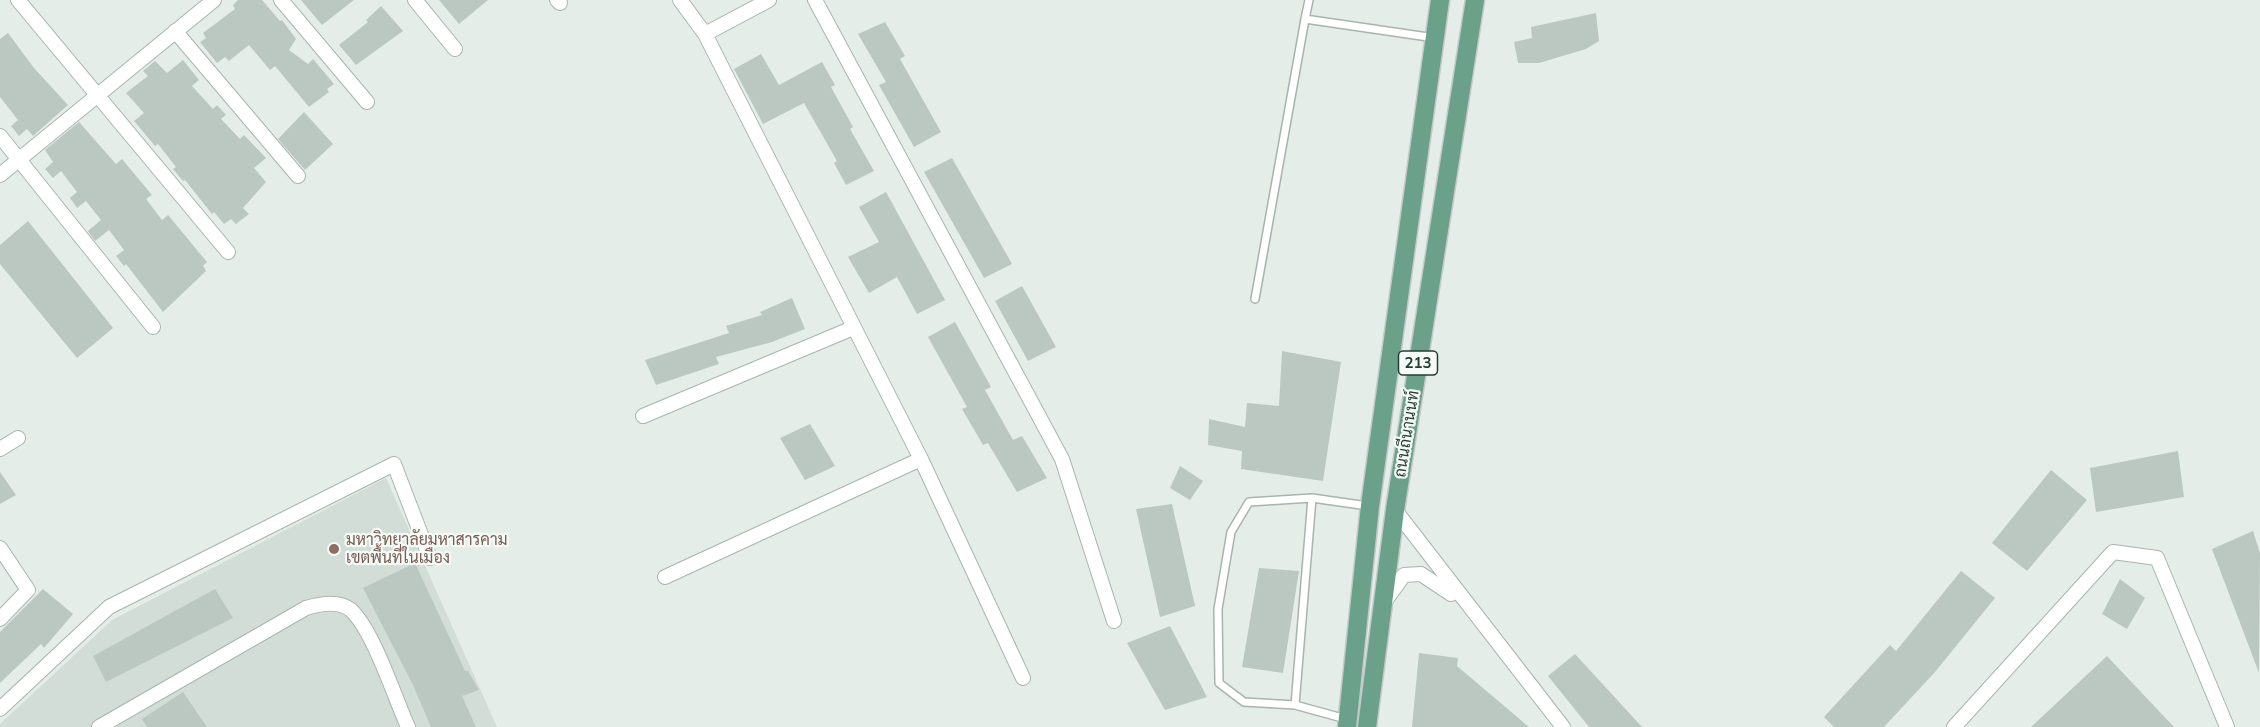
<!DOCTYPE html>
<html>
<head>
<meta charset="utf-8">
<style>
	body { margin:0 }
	canvas { display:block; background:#e5ede8 }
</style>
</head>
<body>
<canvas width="2260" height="727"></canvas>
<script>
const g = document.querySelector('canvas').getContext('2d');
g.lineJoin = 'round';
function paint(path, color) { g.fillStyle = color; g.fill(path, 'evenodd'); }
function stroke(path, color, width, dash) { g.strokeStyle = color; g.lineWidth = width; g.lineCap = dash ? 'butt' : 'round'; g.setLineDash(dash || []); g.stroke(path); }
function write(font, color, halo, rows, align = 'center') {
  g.font = font + ' Mulish,Sarabun,sans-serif'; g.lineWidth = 4.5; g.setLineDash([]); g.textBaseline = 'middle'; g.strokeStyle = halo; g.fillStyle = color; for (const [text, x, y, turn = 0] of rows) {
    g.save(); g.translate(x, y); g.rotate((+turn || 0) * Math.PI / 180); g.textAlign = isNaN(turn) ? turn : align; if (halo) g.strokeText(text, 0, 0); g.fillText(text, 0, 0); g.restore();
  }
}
const built = new Path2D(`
	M 386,478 L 497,727 L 0,727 L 0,724 L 112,620 Z`);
const building = new Path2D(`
	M 238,0 L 262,0 L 280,21 L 282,20 L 296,39 L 289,50 L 308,64 L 313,59 L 334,84 L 327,89 L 329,92 L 309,107 L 275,66 L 270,70 L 249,45 L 229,61 L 225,57 L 217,63 L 200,42 L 206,38 L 203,33 L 235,9 L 233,5 Z
	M 301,0 L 354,0 L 322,25 Z
	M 439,0 L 488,0 L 459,24 Z
	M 381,6 L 403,31 L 356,65 L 339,45 L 368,22 L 366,20 Z
	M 1596,13 L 1599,41 L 1586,49 L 1539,63 L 1518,63 L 1514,42 L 1532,38 L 1531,27 Z
	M 885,22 L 905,56 L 900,59 L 941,132 L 914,147 L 879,85 L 886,82 L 858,34 Z
	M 8,33 L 34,68 L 68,105 L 33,136 L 27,129 L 19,136 L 11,126 L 18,120 L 0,97 L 0,39 Z
	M 761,54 L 779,85 L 822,62 L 835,85 L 831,87 L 853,127 L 850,129 L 874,171 L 846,185 L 834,163 L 837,161 L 804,103 L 763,124 L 734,69 Z
	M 183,60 L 199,80 L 192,86 L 213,109 L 217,105 L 226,115 L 221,119 L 240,139 L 244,135 L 266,158 L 254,168 L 266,182 L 243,208 L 249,214 L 236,224 L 231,219 L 224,224 L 214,212 L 212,214 L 185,180 L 183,181 L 173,169 L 176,167 L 158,144 L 155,146 L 134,121 L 144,113 L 126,93 L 148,76 L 143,71 L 155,61 L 167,73 Z
	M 304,112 L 333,144 L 305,170 L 278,139 Z
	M 79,122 L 116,164 L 122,159 L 152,195 L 146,199 L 162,220 L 168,215 L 207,262 L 203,266 L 206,271 L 163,312 L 126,264 L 124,266 L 116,256 L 124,250 L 109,230 L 95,241 L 88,231 L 101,220 L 86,201 L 77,208 L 70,198 L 77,192 L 61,171 L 53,178 L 45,169 L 53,162 L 45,150 Z
	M 952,158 L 1012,264 L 984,278 L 924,172 Z
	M 886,192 L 945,300 L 917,314 L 897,277 L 869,293 L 848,257 L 879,242 L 859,207 Z
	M 28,221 L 113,328 L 77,358 L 0,264 L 0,245 Z
	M 1022,286 L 1056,347 L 1028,361 L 995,301 Z
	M 792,298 L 805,329 L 772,342 L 716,357 L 719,364 L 656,385 L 645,360 L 729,333 L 726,326 L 762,315 L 760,312 Z
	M 955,322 L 991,387 L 985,390 L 1013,440 L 1022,436 L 1047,478 L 1017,492 L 988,443 L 983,445 L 962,409 L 967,407 L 928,337 Z
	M 1282,351 L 1341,362 L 1323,481 L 1241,469 L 1242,451 L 1208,445 L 1209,419 L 1245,427 L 1247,403 L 1279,406 Z
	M 810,424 L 835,466 L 805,480 L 780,438 Z
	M 2178,451 L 2184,497 L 2096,512 L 2090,468 Z
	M 1180,466 L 1203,481 L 1190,500 L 1170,488 Z
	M 2051,470 L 2087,500 L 2027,571 L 1992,543 Z
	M 0,472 L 16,495 L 0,504 Z
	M 1172,504 L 1195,606 L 1160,617 L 1136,509 Z
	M 2253,531 L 2260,553 L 2259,673 L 2212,549 Z
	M 415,563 L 465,671 L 468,671 L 479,690 L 462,696 L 476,727 L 431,727 L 413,685 L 363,588 Z
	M 1259,568 L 1299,571 L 1283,673 L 1242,667 Z
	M 1961,571 L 1995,598 L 1935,672 L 1884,727 L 1834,727 L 1824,717 L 1890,645 L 1896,651 Z
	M 2120,579 L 2145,598 L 2127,629 L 2102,614 Z
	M 43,589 L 73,614 L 44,648 L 41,644 L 0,683 L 0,632 Z
	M 215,589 L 233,618 L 106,682 L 93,656 Z
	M 1170,626 L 1207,697 L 1165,710 L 1127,643 Z
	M 1419,653 L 1458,658 L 1457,666 L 1529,727 L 1412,727 Z
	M 1575,654 L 1642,727 L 1589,727 L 1548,676 Z
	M 2107,656 L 2174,727 L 2031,727 Z
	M 183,692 L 207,727 L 147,727 L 142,719 Z`);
const lane = new Path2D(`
	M 1309,0 L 1305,19 L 1435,38
	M 1255,299 L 1305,19
	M 1295,705 L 1312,498
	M 1346,719 L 1295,705 L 1244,702 L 1219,683 L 1218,609 L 1231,532 L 1249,502 L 1312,498 L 1368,506`);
const street = new Path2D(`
	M 18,0 L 228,252
	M 281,0 L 367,102
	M 415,0 L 455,49
	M 557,0 L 560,3
	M 815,0 L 1062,459 L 1114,621
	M 175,31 L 298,176
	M 705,34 L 769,0
	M 0,136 L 153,327
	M 0,175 L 214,0
	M 643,416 L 853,328
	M 0,449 L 18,438
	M 921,459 L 1023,678
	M 1395,510 L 1563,727
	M 0,548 L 28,590 L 0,619
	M 665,577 L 921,459 L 705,34 L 680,0
	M 1385,601 L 1404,575 L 1421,574 L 1451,594
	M 0,709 L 109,607 L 394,464 L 430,558
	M 99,727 L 306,608 C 319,604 339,600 351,610 C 374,632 394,696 408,727
	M 1954,727 L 2113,552 L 2157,558 L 2227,727`);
const primary = new Path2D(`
	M 1347,727 L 1370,506 L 1440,0
	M 1367,727 L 1395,510 L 1475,0`);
const markers = [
	[334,549,6,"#8d6e63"]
];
const shields = [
	[1418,363,39]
];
const shieldNames = [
	["213",1418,363]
];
const streetNames = [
	["ถนนถีนานนท์",1407,434,-81]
];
const educationNames = [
	["มหาวิทยาลัยมหาสารคาม",346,540],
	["เขตพื้นที่ในเมือง",346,558]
];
paint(built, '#d3ddd7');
paint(building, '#bac8c1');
stroke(lane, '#a7b5ae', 10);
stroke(street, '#a7b5ae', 16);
stroke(primary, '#c2c9c6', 21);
stroke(lane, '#fff', 7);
stroke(street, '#fff', 14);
stroke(primary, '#6ba08b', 18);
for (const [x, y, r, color] of markers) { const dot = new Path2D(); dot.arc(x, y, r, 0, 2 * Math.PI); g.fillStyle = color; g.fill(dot); stroke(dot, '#f5faf7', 2); }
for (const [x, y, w] of shields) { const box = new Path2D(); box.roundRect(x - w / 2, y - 12, w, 24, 4.5); g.fillStyle = '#f5faf7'; g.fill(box); stroke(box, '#243e34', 1.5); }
write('bold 15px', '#243e34', null, shieldNames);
write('16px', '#243e34', '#f5faf7', streetNames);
write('16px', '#785e54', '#f5faf7', educationNames, 'left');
</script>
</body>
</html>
